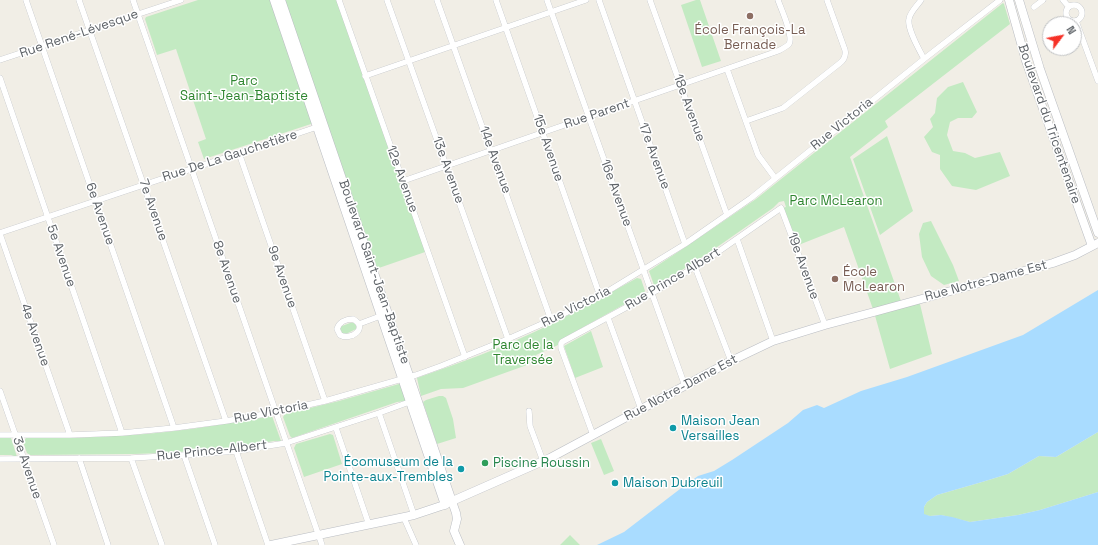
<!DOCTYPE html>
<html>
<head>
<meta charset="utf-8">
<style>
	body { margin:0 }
	#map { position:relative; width:1098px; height:545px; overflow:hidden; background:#f1eee6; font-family:"Space Grotesk",sans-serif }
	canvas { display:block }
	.north { position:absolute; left:1042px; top:16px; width:40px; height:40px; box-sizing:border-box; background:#fff; border:1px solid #bfc1c3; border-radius:50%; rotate:58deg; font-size:11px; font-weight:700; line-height:16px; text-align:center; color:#5e6368 }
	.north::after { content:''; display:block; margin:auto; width:14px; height:18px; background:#f63127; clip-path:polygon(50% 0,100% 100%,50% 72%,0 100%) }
</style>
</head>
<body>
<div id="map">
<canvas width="1098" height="545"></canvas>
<div class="north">N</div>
</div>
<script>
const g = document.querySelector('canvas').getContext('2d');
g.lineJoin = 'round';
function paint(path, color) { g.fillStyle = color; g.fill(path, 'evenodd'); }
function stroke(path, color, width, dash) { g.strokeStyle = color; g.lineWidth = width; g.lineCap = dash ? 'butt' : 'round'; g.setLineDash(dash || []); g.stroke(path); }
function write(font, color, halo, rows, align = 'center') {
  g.font = font + ' "Space Grotesk",sans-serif'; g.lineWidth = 3; g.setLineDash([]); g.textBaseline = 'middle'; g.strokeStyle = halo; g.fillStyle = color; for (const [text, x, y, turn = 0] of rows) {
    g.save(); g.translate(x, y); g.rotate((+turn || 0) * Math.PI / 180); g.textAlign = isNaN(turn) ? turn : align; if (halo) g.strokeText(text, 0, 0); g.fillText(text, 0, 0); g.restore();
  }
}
const green = new Path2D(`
	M 198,0 L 270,0 L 311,121 L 311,124 L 204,159 L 198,142 L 206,139 L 176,49 L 157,55 L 145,19 L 146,17 Z
	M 281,0 L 339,0 L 428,251 L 373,270 Z
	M 696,0 L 700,0 L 721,61 L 702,67 L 681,5 Z
	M 1003,3 L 1004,4 L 1010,24 L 885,121 L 888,127 L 850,157 L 902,304 L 919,300 L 932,354 L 890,369 L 874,312 L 844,227 L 796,246 L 782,208 L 786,207 L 784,201 L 779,202 L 773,208 L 710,252 L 657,286 L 654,285 L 649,271 L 684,248 L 756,199 Z
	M 963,82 L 977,112 L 972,118 L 958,118 L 950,122 L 947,135 L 953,151 L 965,153 L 975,158 L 1000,152 L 1010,176 L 976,190 L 952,186 L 940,169 L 940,155 L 932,152 L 924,137 L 933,127 L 930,119 L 935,113 L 937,98 L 948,87 Z
	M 887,136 L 913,211 L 880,235 L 853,159 Z
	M 931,221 L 953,265 L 959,281 L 944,285 L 931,276 L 922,257 L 919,234 L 923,223 Z
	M 637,278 L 641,279 L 645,291 L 643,294 L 560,340 L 558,343 L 558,345 L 536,355 L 538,361 L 463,388 L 441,389 L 421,396 L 417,378 C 460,363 504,347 545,327 C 576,311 607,295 637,278 Z
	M 350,323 C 355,322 357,325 356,329 L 346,334 L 342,333 L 340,328 L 342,326 Z
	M 591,331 L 603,367 L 575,378 L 564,346 Z
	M 399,384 L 401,384 L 406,401 L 397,402 L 292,438 L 290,436 L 283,417 L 285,414 L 339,401 Z
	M 439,396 L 443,396 L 446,398 L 453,419 L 456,438 L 437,444 L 423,402 L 426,400 Z
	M 272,416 L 281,441 L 274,441 L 235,448 L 165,453 L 133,454 L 30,455 L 27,453 L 23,442 L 26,438 C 73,438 119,437 166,432 C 202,428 237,422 272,416 Z
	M 1098,432 L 1098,492 L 1040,510 L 1018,515 L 970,522 L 941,515 L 930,516 L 924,515 L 924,507 L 927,502 L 937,495 L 982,482 L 1008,474 L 1039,456 L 1056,457 Z
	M 330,434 L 333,435 L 342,464 L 304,477 L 294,448 L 296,444 Z
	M 0,438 L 11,438 L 17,457 L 11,455 L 0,455 Z
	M 601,439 L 614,471 L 604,475 L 591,443 Z
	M 570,535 L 580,545 L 560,545 Z`);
const water = new Path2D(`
	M 1098,290 L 1098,432 L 1056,457 L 1039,456 L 1008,474 L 982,482 L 937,495 L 927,502 L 924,507 L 924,514 L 930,516 L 941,515 L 952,517 L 970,522 L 1018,515 L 1040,510 L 1098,492 L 1098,545 L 597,545 L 624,532 L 680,489 L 698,476 L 714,471 L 732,460 L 788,423 L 803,410 L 817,405 L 824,408 L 861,391 L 907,377 L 1023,335 Z`);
const street = new Path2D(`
	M 26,0 L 174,428
	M 79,0 L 226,421
	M 133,0 L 322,545
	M 339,0 C 380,119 424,238 465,357
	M 387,0 L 508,339
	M 437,0 L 551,320
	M 496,0 L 600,296
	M 547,0 L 685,386
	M 599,0 L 685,244
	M 650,0 L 727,215
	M 921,0 C 917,6 910,12 909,19 C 907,29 919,49 924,59
	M 1063,0 L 1069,7
	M1066 13a8 8 0 1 1 16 0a8 8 0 1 1-16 0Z
	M 1034,7 L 1043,0
	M 1076,21 L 1098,81
	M 0,60 L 181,0
	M 727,69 L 758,155 L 775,178
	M 365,76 L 586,0
	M 0,78 L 122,433
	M 746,121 L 783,108 L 840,63 C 845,59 846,55 845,50 L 827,0
	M 239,153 L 325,401
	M 403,181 L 778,51 C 782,49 786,47 789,44 C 794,36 781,9 778,0
	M 0,233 L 320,126
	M 0,234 L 70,435
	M 737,239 L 773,341
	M 695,267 L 731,361
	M 608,318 L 641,409
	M 353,319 C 369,328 351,341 340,335 L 337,329 C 339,322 346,319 353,319 Z
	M 359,324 L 383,315
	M 0,391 L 54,545
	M 529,411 L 530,426 L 543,461
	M 379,413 L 414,515
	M 336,428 L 369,525
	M 0,435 L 70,435 L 122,433 L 174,428 L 226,421 L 276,412 L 325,401 L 416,375 L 441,366 L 508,339 L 551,320 L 600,296 L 685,244 L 751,198 L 924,59 L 1000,0
	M 593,435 L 561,348 L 561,344 L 562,342 L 651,294 L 715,254 L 781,208 L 825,325
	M 236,451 L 268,545
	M 184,455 L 215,545
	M 79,458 L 108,545
	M 131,458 L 162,545
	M 0,459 L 131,458 L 184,455 L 236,451 L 286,443 L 379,413 L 412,401
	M 404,518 L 416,545`);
const secondary = new Path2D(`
	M 274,0 L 445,505
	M 281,0 L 456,513 L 457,519 L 454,531 L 460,545
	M 1009,0 L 1026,61 L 1092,246
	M 1019,0 L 1040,69 L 1098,233
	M 271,545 L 414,515 L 441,506 L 550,458 L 731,361 L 773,341 L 825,325 L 874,312 L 1053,263 L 1075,255 L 1098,243`);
const markers = [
	[750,16,4,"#8d6e63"],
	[835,279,4,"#8d6e63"],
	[673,428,4,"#0f9aa8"],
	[485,463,4,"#2e9e5b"],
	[461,469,4,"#0f9aa8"],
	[615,483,4,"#0f9aa8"]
];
const educationNames = [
	["École François-La",750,30],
	["Bernade",750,45],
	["École",843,272,"left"],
	["McLearon",843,287,"left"]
];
const streetNames = [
	["Rue René-Lévesque",79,34,-19],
	["18e Avenue",689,108,70],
	["Rue Parent",597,114,-19],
	["Rue Victoria",842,124,-39],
	["Boulevard du Tricentenaire",1049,124,71],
	["15e Avenue",548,148,71],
	["Rue De La Gauchetière",230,156,-18],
	["17e Avenue",654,156,70],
	["14e Avenue",495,160,70],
	["13e Avenue",448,170,70],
	["12e Avenue",402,179,70],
	["16e Avenue",616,193,70],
	["7e Avenue",153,210,71],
	["6e Avenue",100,214,71],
	["5e Avenue",61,256,71],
	["19e Avenue",803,266,70],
	["8e Avenue",227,272,71],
	["Boulevard Saint-Jean-Baptiste",374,272,71],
	["9e Avenue",282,277,71],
	["Rue Prince Albert",673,279,-31],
	["Rue Notre-Dame Est",986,281,-15],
	["Rue Victoria",576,307,-27],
	["4e Avenue",35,335,71],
	["Rue Notre-Dame Est",681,388,-28],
	["Rue Victoria",271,412,-11],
	["Rue Prince-Albert",212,451,-6],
	["3e Avenue",27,468,71]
];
const parkNames = [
	["Parc",244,81],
	["Saint-Jean-Baptiste",244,96],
	["Parc McLearon",836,201],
	["Parc de la",523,345],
	["Traversée",523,360]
];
const cultureNames = [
	["Maison Jean",681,421],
	["Versailles",681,436],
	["Écomuseum de la",453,462,"right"],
	["Pointe-aux-Trembles",453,477,"right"],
	["Maison Dubreuil",623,483]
];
const leisureNames = [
	["Piscine Roussin",493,463]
];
paint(green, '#c3eac2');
paint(water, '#a9dcff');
stroke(street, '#b9bcc1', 6);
stroke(secondary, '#babdc3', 9);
stroke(street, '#fff', 5.5);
stroke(secondary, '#fff', 8);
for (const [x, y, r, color] of markers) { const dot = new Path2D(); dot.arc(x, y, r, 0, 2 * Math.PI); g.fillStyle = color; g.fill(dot); stroke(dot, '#fff', 1.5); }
write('13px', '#785e54', '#fff', educationNames);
write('13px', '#5e6368', '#fff', streetNames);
write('13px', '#2f8630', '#fff', parkNames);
write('13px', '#0d838f', '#fff', cultureNames, 'left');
write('13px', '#27864d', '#fff', leisureNames, 'left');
</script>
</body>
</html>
